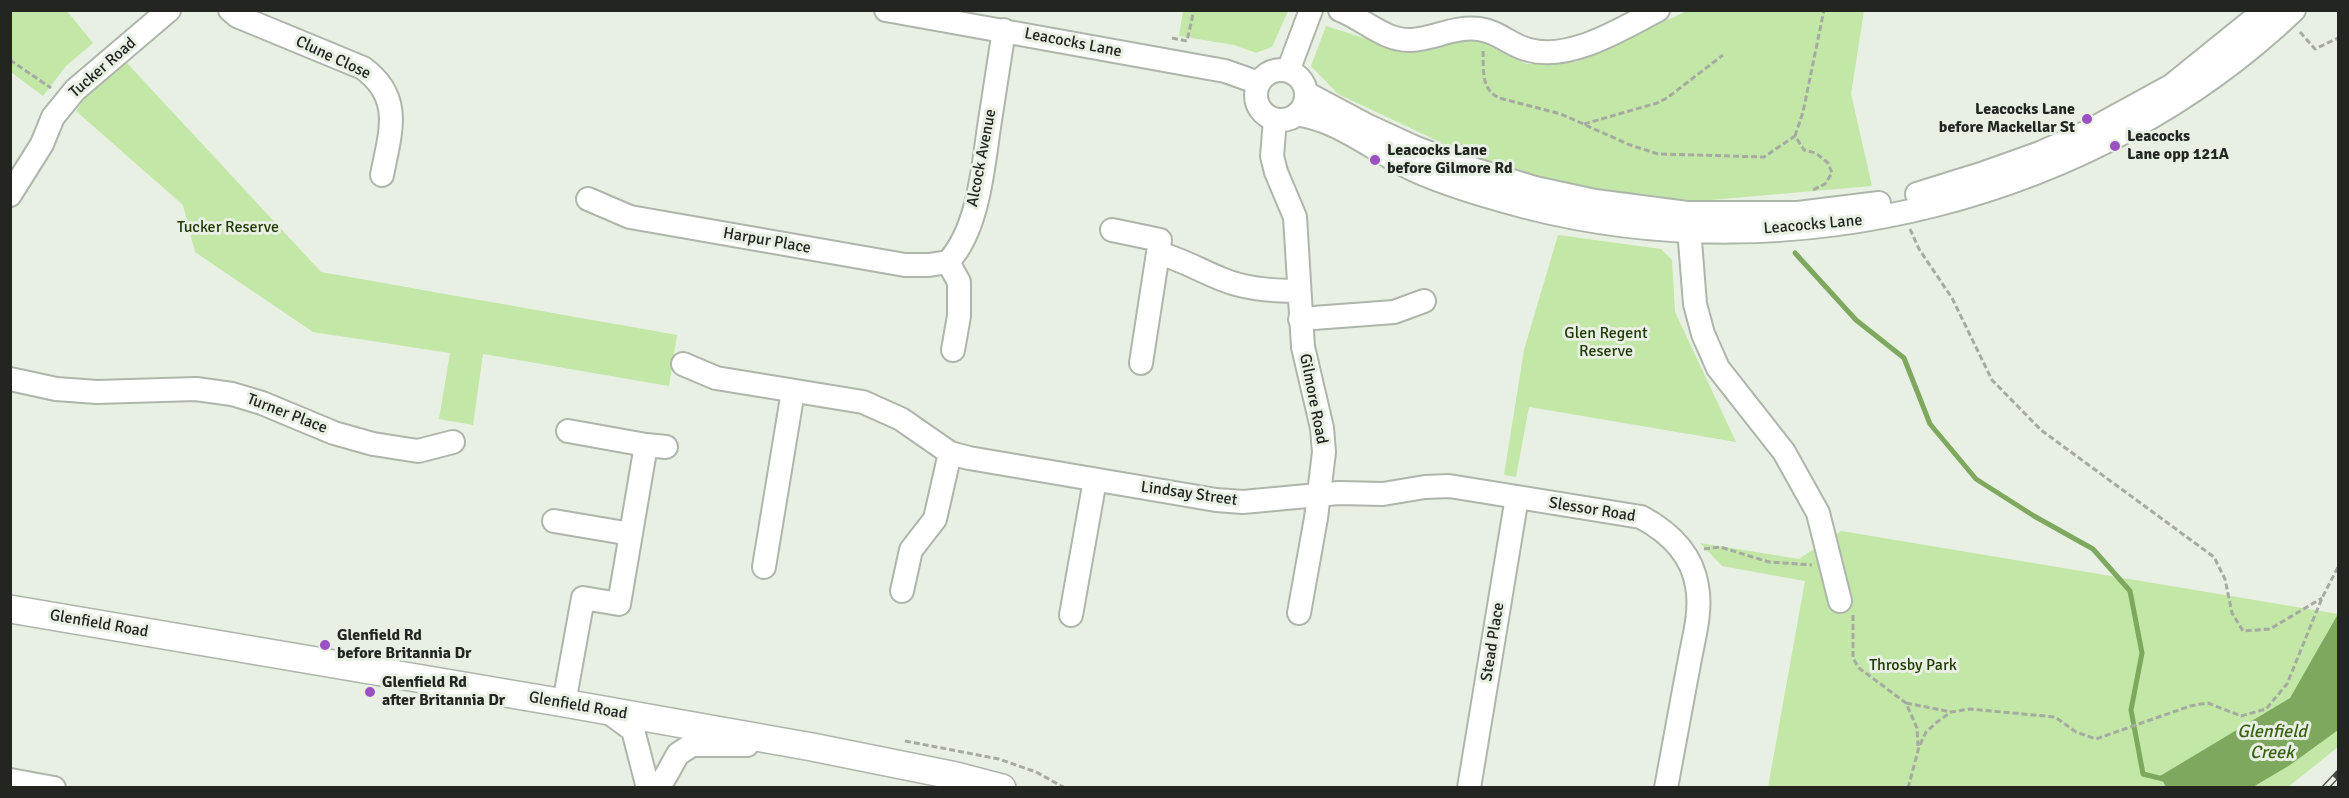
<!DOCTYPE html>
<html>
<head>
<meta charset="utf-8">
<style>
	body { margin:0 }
	#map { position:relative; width:2349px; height:798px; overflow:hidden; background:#e8efe3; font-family:Signika,sans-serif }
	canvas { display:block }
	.frame { position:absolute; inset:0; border:12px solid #232521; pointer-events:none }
</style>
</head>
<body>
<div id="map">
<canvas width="2349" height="798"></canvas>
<div class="frame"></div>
</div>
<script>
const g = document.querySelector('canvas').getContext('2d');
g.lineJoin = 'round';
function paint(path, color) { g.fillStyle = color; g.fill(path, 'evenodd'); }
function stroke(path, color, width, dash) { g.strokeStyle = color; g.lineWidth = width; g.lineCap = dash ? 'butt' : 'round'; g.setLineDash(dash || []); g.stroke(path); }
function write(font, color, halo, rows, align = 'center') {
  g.font = font + ' Signika,sans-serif'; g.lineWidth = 6; g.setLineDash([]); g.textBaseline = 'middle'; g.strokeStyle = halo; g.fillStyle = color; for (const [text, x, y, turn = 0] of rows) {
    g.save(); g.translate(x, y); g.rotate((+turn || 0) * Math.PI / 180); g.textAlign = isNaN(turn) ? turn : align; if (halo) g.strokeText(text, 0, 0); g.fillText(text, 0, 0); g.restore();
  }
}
const green = new Path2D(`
	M 11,10 L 67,11 L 93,43 L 66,66 L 43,96 L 11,72 Z
	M 1183,11 L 1183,10 L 1288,11 L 1272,47 L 1256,53 L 1234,45 L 1179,36 Z
	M 1687,11 L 1864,11 L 1851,94 L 1872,186 L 1687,202 L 1562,184 L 1457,150 L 1338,94 L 1311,66 L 1326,26 L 1398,49 L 1471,37 L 1526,64 L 1577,62 Z
	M 126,62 L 321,272 L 677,335 L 669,386 L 483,354 L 473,425 L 439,419 L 450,353 L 313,332 L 195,252 L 183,205 L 76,111 L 89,92 Z
	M 1558,235 L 1661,249 L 1672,260 L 1675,312 L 1736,442 L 1529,407 L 1516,477 L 1504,475 L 1524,350 Z
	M 1841,531 L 2338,614 L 2338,747 L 2288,787 L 1768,787 L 1805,581 L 1722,566 L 1700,543 L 1799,559 Z`);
const water = new Path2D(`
	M 2338,614 L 2338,730 L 2290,765 L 2253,787 L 2166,787 L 2160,776 L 2290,698 Z`);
const stream = new Path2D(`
	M 1795,253 L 1856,320 L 1904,358 L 1930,424 L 1976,479 L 2034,516 L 2093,549 L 2130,591 L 2142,653 L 2131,710 L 2143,774 L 2167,780`);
const path = new Path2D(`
	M 2300,32 L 2315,49 L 2338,38
	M 1172,38 L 1187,41 L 1194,10
	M 1483,51 C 1484,70 1480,88 1499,98 L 1561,114 L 1630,145 L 1658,154 L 1764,157 L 1795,136 L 1804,150 L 1816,153 L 1828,163 L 1832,173 L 1825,184 L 1813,190
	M 10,60 L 51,88
	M 1584,124 L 1657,103 L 1667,98 L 1723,55
	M 1795,136 L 1803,112 L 1824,10
	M 1910,229 L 1919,249 L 1952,298 L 1992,380 L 2041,430 L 2214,557 L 2225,579 L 2232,613 L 2243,631 L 2270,629 L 2322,598
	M 1704,549 L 1720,547 L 1769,562 L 1812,565
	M 1853,615 L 1853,658 L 1859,668 L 1906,703 L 1917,728 L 1918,746
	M 1906,703 L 1951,712
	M 905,741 L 999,759 L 1036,772 L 1065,788
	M 1908,788 L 1919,747 L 1926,732 L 1937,722 L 1951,712 L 1970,709 L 2055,717 L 2076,732 L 2096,739 L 2190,706 L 2208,703 L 2241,716 L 2266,709 L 2287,684 L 2322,598 L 2338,567`);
const minor = new Path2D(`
	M 230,10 L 237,16 L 363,68 C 404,98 390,133 382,175
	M 886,10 L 1225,71 L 1259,83
	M 1340,10 C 1364,19 1384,41 1411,40 C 1434,39 1454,26 1479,29 C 1498,31 1511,46 1529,50 C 1571,61 1621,29 1658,10
	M1256 95a25 25 0 1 1 50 0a25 25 0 1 1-50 0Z
	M 1288,71 L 1311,10
	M 1306,93 L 1366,125 L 1416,148 L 1476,170 L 1535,188 L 1595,201 L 1687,213 L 1798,213 L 1879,203
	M 1297,114 C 1306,116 1315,118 1323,121 C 1351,131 1377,151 1404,165 C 1438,183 1488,197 1526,207 C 1791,275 2095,200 2294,10
	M 1275,120 L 1272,156 L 1276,172 L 1295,217 L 1303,347 L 1322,428 L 1324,452 L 1316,518 L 1299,613
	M 1917,194 L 1981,174 L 2040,153 L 2087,132 L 2171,86 L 2265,10
	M 10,195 L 42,144 L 53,117 L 75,90 L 169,10
	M 588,199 L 630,217 L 905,265 L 929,265 L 948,262
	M 1688,216 L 1695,304 L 1703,334 L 1718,368 L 1784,452 L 1818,513 L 1840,601
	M 1112,230 L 1160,240 L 1141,363
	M 1158,253 C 1181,259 1201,271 1224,280 C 1246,289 1274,291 1298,291
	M 948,262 C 978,230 983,169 989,127 C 994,95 999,62 1004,30
	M 948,262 L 959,282 L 959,316 L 953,350
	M 1300,319 L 1394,312 L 1424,301
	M 683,364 L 716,378 L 863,402 L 901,419 L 950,453 L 969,458 L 1216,500 L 1243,502 L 1339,493 L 1383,494 L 1425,487 L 1449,486 L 1641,517 C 1669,532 1692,554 1697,586 C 1702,612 1693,640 1689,664 C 1681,705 1674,746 1666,788
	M 10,379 L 56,389 L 97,392 L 196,389 L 232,394 L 262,403 L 334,433 L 373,444 L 418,451 L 453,442
	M 568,431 L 646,445
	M 554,521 L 631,534
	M 764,567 L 793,391
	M 902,591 L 911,550 L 935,519 L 950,453
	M 1071,615 L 1095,480
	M 564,703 L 583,598 L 619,604 L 646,445 L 666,447
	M 607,711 L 633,730 L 648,788
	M 10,780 L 54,788
	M 659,788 L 678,754 L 692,745 L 747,745
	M 1469,788 L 1517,497`);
const major = new Path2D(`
	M 10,609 L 564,703 L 812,747 L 956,776 L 1002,788`);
const rail = new Path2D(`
	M 2325,788 L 2338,774`);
const markers = [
	[2087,119,6,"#9c51c3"],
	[2115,146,6,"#9c51c3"],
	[1375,160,6,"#9c51c3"],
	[325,645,6,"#9c51c3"],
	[370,692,6,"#9c51c3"]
];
const streetNames = [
	["Leacocks Lane",1073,43,11],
	["Clune Close",333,58,25],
	["Tucker Road",103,68,-41],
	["Alcock Avenue",982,158,-79],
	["Leacocks Lane",1813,225,-5],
	["Harpur Place",767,241,10],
	["Gilmore Road",1313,399,79],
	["Turner Place",287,414,21],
	["Lindsay Street",1189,494,8],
	["Slessor Road",1592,510,9],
	["Glenfield Road",99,624,10],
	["Stead Place",1493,642,-81],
	["Glenfield Road",578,706,10]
];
const poiNames = [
	["Leacocks Lane",2075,110,"right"],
	["before Mackellar St",2075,128,"right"],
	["Leacocks",2127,137],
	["Lane opp 121A",2127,155],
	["Leacocks Lane",1387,151],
	["before Gilmore Rd",1387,169],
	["Glenfield Rd",337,636],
	["before Britannia Dr",337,654],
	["Glenfield Rd",382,683],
	["after Britannia Dr",382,701]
];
const parkNames = [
	["Tucker Reserve",228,228],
	["Glen Regent",1606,334],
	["Reserve",1606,352],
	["Throsby Park",1913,666]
];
const waterNames = [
	["Glenfield",2272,732],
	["Creek",2272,753]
];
paint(green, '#c2e7a7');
paint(water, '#7fa85f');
stroke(stream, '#7fa85f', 5);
stroke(minor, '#aeb5aa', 26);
stroke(major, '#aeb5aa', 30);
stroke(path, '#a6aba2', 3, [6, 3]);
stroke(minor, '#fff', 22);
stroke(major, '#fff', 27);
stroke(rail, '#474a44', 7);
stroke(rail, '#e8efe3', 4.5, [14]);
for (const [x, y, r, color] of markers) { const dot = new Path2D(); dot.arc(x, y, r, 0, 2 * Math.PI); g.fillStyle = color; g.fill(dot); stroke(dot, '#e8efe3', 2); }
write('16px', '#232521', '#e8efe3', streetNames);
write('bold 16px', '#232521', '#e8efe3', poiNames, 'left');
write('16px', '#213b04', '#e8efe3', parkNames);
write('italic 18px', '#3b6114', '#e8efe3', waterNames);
</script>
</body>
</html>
